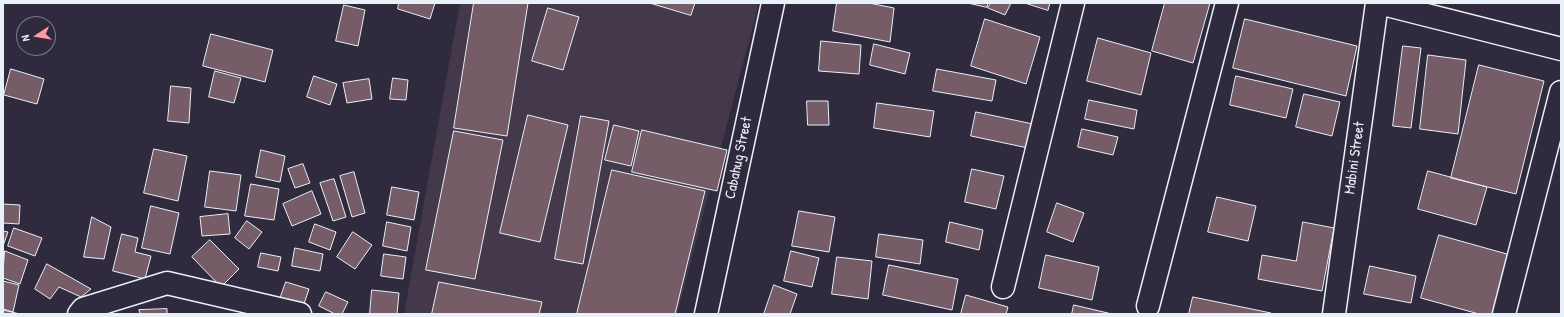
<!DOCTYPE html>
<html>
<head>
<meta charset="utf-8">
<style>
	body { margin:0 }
	#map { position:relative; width:1564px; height:317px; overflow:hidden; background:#2f2a3d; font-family:"Patrick Hand",sans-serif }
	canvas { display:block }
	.frame { position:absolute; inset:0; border:4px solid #e8f1f8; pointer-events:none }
	.north { position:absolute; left:16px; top:16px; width:40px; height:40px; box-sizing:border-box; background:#2f2a3d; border:1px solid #797a88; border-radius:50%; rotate:258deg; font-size:11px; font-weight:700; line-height:16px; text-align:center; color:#e8f1f8 }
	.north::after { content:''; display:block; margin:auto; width:14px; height:18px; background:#ff9aa2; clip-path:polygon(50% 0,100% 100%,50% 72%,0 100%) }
</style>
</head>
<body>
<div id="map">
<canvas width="1564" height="317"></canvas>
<div class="frame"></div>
<div class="north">N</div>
</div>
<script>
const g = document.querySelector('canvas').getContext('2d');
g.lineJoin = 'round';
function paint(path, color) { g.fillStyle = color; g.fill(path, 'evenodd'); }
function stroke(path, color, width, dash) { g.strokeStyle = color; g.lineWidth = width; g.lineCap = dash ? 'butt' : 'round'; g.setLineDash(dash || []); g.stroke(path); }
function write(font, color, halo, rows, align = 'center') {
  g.font = font + ' "Patrick Hand",sans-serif'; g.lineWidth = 3; g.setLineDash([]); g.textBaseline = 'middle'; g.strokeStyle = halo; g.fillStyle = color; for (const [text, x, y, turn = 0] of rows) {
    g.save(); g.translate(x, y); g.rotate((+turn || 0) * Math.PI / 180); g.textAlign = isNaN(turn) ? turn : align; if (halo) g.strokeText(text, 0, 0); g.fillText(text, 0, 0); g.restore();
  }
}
const built = new Path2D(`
	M 460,3 L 759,3 L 677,314 L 404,314 Z`);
const building = new Path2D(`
	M 399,3 L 435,3 L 430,19 L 398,9 Z
	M 474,3 L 528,3 L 507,136 L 454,128 Z
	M 650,3 L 695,3 L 691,15 Z
	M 837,3 L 869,3 L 894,8 L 890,42 L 833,31 Z
	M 968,3 L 988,3 L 987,7 Z
	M 991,3 L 1011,3 L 1005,15 L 988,8 Z
	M 1025,3 L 1050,3 L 1048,10 Z
	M 1165,3 L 1210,3 L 1193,63 L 1152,51 Z
	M 344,5 L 365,10 L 358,46 L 336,41 Z
	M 548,8 L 579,17 L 563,70 L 532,61 Z
	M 985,19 L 1040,37 L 1026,84 L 971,66 Z
	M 1245,19 L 1357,46 L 1346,96 L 1233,68 Z
	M 211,34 L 273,50 L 265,82 L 203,66 Z
	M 1098,38 L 1151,53 L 1141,95 L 1087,81 Z
	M 821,41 L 861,45 L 859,74 L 819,71 Z
	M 874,44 L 910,53 L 905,74 L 870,65 Z
	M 1403,46 L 1421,48 L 1411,128 L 1393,126 Z
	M 1428,55 L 1466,60 L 1458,134 L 1420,129 Z
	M 1479,65 L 1544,81 L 1516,194 L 1451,178 Z
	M 11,69 L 44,79 L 37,104 L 4,95 Z
	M 937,69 L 996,80 L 992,101 L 933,91 Z
	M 215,71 L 241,78 L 234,103 L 209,97 Z
	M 314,76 L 337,84 L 330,105 L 307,97 Z
	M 1236,76 L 1293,89 L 1286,118 L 1230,105 Z
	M 393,78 L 408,80 L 406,100 L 390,99 Z
	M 369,79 L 372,99 L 347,103 L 343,83 Z
	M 171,86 L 191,88 L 189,123 L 168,121 Z
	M 1304,94 L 1340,102 L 1332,136 L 1296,127 Z
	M 1089,100 L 1137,110 L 1134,129 L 1085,119 Z
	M 807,101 L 828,101 L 829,125 L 808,125 Z
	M 877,103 L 934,111 L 930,137 L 874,128 Z
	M 976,112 L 1033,124 L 1028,148 L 971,136 Z
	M 528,115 L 568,125 L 540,242 L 500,233 Z
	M 581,116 L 609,121 L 583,264 L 555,259 Z
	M 614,125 L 639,131 L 631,166 L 605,160 Z
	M 1082,129 L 1118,137 L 1113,155 L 1078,147 Z
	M 642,130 L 727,150 L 717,191 L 632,172 Z
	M 454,131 L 503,140 L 475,279 L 426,270 Z
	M 154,149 L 187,156 L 178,201 L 144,193 Z
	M 261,150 L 285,156 L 280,182 L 256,177 Z
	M 303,164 L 310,183 L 295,188 L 288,169 Z
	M 972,169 L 1004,176 L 996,209 L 965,202 Z
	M 612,170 L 705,191 L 675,314 L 577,314 Z
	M 210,171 L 241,175 L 236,211 L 205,207 Z
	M 1428,171 L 1487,187 L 1476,225 L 1418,209 Z
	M 354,172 L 365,213 L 352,217 L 340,176 Z
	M 334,179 L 346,217 L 333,221 L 320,183 Z
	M 251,184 L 279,189 L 274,220 L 245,216 Z
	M 392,187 L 419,192 L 414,220 L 387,215 Z
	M 312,191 L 321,214 L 292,226 L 283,204 Z
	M 1217,197 L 1256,206 L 1248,241 L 1208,232 Z
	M 1057,203 L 1084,213 L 1073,242 L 1047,232 Z
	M 3,204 L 20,205 L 19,224 L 3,223 Z
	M 151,206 L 179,213 L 170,254 L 142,248 Z
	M 799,211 L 835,217 L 829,252 L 792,246 Z
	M 228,214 L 230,234 L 202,236 L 200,217 Z
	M 92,217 L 111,227 L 104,259 L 84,257 Z
	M 247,221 L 262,232 L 249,249 L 235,238 Z
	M 387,222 L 411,227 L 407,251 L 383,246 Z
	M 950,222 L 983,230 L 979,250 L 946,242 Z
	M 1303,222 L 1334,228 L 1322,291 L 1258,279 L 1262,255 L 1296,261 Z
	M 315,224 L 336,232 L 330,250 L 309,242 Z
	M 14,228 L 42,238 L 35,256 L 8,246 Z
	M 3,231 L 8,232 L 3,246 Z
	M 353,232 L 372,245 L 355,269 L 337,257 Z
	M 122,234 L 138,238 L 135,252 L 151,256 L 145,279 L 113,271 Z
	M 879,234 L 923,240 L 920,264 L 876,257 Z
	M 1439,235 L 1514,256 L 1498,314 L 1479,314 L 1421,298 Z
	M 210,240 L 239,269 L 221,287 L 192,257 Z
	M 295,248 L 323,254 L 320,271 L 292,266 Z
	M 5,251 L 28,260 L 20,284 L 3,278 Z
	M 791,251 L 819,258 L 812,287 L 784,281 Z
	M 261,253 L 281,257 L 278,271 L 258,267 Z
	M 384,254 L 406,257 L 403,279 L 381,276 Z
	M 1046,255 L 1099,267 L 1092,300 L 1039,288 Z
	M 837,257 L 872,261 L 868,299 L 832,294 Z
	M 47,264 L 91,289 L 81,297 L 59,287 L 50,299 L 35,289 Z
	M 889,265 L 958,279 L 952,310 L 883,295 Z
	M 1370,266 L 1416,276 L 1411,303 L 1364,294 Z
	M 3,281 L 19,285 L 13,312 L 3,309 Z
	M 286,282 L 309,289 L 302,310 L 279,302 Z
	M 439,282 L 542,302 L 539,314 L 432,314 Z
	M 774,285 L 797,294 L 790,314 L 764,314 Z
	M 372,290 L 399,293 L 397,314 L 370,314 Z
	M 326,292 L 348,302 L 342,314 L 335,314 L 319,306 Z
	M 966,295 L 1008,307 L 1006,314 L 961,314 Z
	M 1193,297 L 1271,313 L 1271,314 L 1189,314 Z
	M 1074,305 L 1112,314 L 1072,314 Z
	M 167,309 L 167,314 L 140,314 L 139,310 Z
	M 3,310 L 20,314 L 3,314 Z`);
const minor = new Path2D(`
	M 1379,3 L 1561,49
	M 1003,287 L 1073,3
	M 1148,306 L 1227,3
	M 79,314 L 83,309 L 167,283 L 300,314
	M 706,314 L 773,3
	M 1334,314 L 1377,3
	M 1504,314 L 1561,92`);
const streetNames = [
	["Cabahug Street",739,158,-78],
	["Mabini Street",1355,158,-82]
];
paint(built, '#44394a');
paint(building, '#755c67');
stroke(building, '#e8f1f8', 1);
stroke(minor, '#e8f1f8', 25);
stroke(minor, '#2f2a3d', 22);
write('15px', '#e8f1f8', '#2f2a3d', streetNames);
</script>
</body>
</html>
